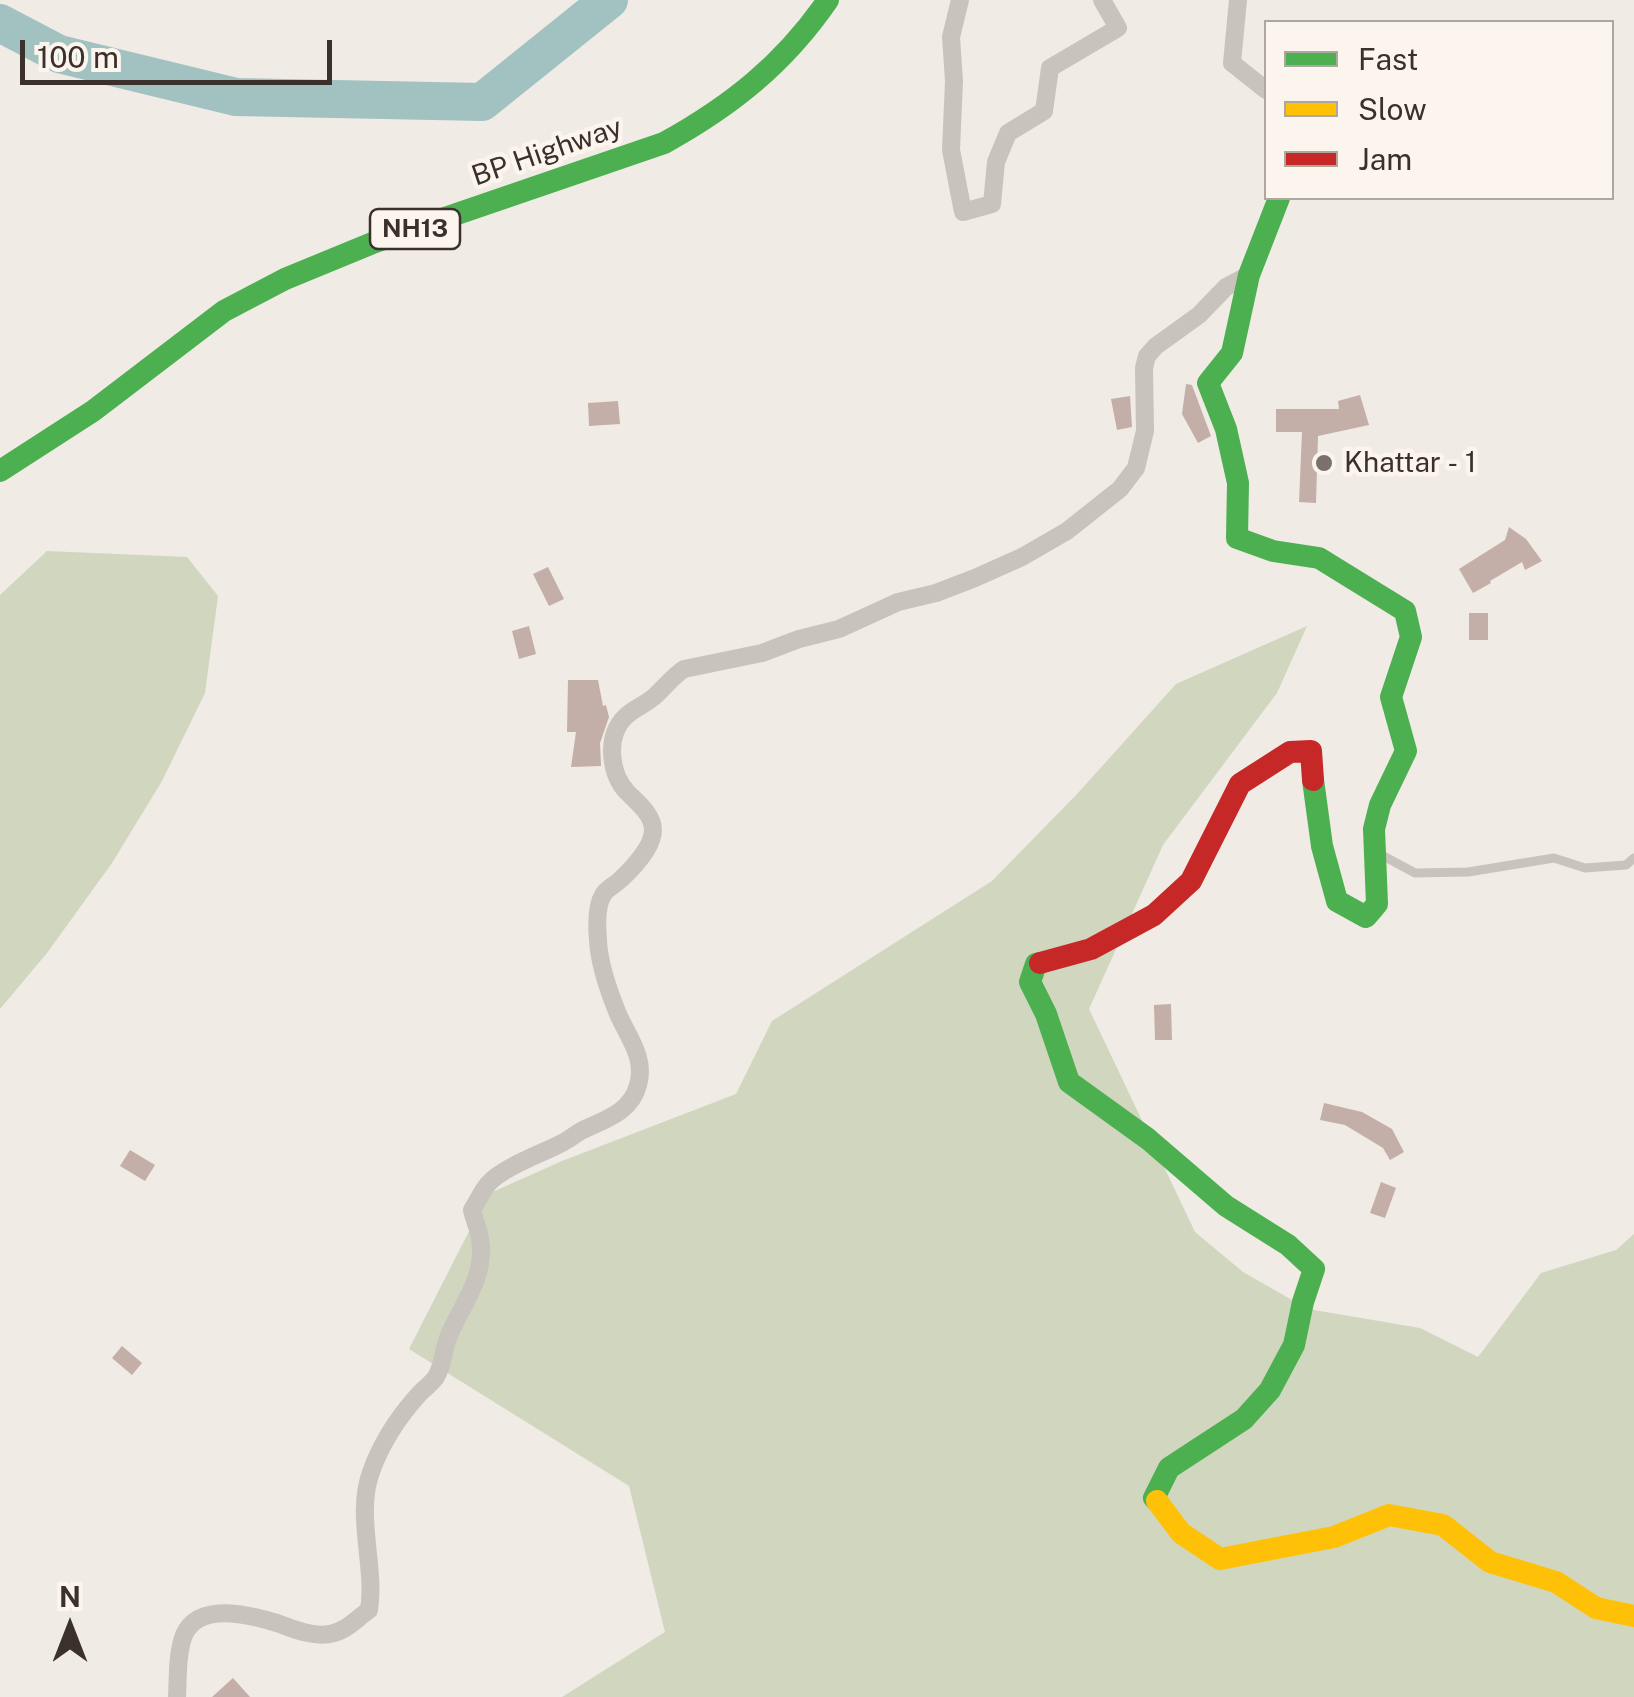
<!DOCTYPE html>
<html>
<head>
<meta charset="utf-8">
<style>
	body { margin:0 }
	#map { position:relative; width:1634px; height:1697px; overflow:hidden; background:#f0ebe5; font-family:"Public Sans",sans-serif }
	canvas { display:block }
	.legend { position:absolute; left:1264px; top:20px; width:350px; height:180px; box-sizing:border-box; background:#fbf5ee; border:2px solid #aea6a0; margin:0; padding:12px 18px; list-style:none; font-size:30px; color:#3b302b }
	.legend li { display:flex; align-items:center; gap:20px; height:50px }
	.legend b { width:50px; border:2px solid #aea6a0 }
	.north { position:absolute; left:20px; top:1577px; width:100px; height:100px; -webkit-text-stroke:8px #fbf5ee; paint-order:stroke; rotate:0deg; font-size:28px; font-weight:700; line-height:40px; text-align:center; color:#3b302b }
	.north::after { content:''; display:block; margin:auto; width:35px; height:45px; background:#3b302b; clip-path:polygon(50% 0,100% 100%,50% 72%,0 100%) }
	.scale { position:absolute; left:20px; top:40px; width:312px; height:45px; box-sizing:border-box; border:5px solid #3b302b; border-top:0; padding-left:12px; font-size:30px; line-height:35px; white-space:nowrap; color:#3b302b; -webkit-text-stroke:8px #fbf5ee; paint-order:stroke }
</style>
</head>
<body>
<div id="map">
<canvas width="1634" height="1697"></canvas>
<ul class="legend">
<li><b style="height:12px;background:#4caf50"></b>Fast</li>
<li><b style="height:12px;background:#ffc107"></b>Slow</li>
<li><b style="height:12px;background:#c62828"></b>Jam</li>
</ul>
<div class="north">N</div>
<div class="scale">100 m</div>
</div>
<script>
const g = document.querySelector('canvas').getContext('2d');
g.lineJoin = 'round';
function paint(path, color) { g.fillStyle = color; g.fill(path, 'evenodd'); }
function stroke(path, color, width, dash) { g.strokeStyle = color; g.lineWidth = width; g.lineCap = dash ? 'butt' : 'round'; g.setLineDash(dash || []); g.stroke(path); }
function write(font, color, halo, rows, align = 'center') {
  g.font = font + ' "Public Sans",sans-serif'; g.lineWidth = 9; g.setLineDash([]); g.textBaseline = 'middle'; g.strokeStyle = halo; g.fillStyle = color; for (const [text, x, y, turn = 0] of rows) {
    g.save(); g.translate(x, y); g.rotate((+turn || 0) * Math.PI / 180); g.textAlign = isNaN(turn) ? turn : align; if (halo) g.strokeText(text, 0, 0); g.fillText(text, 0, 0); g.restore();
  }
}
const green = new Path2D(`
	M 47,551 L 187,557 L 218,596 L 205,693 L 162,781 L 112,863 L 47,953 L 0,1009 L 0,595 Z
	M 1307,626 L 1277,693 L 1163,845 L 1089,1009 L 1195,1232 L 1243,1272 L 1308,1309 L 1420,1328 L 1478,1357 L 1541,1273 L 1616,1250 L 1634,1234 L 1634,1697 L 562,1697 L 665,1632 L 629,1486 L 409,1349 L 488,1194 L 562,1161 L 736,1094 L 772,1021 L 992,881 L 1078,793 L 1176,684 Z`);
const river = new Path2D(`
	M 0,23 L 59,54 L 236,97 L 482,102 L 609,0`);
const building = new Path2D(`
	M 1186,384 L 1192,385 L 1211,436 L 1198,443 L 1182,414 Z
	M 1360,395 L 1369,425 L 1318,436 L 1316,503 L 1299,502 L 1302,432 L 1276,432 L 1276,409 L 1339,409 L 1338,401 Z
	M 1130,396 L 1132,427 L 1117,430 L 1111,399 Z
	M 618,401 L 620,424 L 589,426 L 588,403 Z
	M 1509,527 L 1526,539 L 1542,561 L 1525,570 L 1522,562 L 1490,581 L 1491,583 L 1473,593 L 1459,569 L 1505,540 Z
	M 548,567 L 564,599 L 549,606 L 533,574 Z
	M 1469,613 L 1488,613 L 1488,640 L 1469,640 Z
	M 529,626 L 536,654 L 519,659 L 512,631 Z
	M 568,680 L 598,680 L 603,706 L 606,705 L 609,717 L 600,743 L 601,766 L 571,767 L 576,732 L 567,732 Z
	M 1171,1004 L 1172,1040 L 1155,1040 L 1154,1005 Z
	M 1324,1103 L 1362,1112 L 1392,1129 L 1404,1152 L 1390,1160 L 1383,1148 L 1345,1125 L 1320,1120 Z
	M 130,1150 L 155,1165 L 145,1181 L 120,1166 Z
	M 1381,1182 L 1396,1188 L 1385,1218 L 1370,1213 Z
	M 122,1346 L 142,1363 L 132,1375 L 112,1358 Z
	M 233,1678 L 250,1697 L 212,1697 Z`);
const lane = new Path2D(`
	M 1378,853 L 1415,873 L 1468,872 L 1554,858 L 1585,868 L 1626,865 L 1634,858`);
const street = new Path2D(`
	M 960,0 L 951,37 L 954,81 L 951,150 L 963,212 L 992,204 L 996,162 L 1008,133 L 1044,111 L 1050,68 L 1118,28 L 1102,0
	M 1238,0 L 1232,63 L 1266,90
	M 177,1697 C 178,1678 177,1653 184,1635 C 199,1601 250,1615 277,1623 C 294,1629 311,1637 330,1634 C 346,1631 355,1620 369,1610 C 376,1566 355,1516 371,1472 C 381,1444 399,1416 420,1393 C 425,1388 431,1384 436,1377 C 444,1364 443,1347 450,1333 C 464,1302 486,1275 480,1239 C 479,1229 474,1220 472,1210 C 477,1202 482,1191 488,1184 C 503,1167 541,1154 562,1143 C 568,1140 574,1135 581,1131 C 603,1120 631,1113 638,1085 C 646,1058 628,1037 618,1014 C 609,992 599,964 598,940 C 597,928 596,906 603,895 C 606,889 615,885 620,880 C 632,869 653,847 653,830 C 653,815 638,803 628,793 C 610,775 605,737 625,717 C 634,708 647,704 656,695 C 666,686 673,676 684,669 L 762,653 L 799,639 L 839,629 L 898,602 L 936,593 L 975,578 L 1022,557 L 1067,531 L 1120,489 L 1136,468 L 1145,431 L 1144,368 L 1147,356 L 1156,346 L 1199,315 L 1226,287 L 1249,275`);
const fast = new Path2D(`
	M 1279,198 L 1249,275 L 1232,353 L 1208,383 L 1226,429 L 1238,483 L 1237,538 L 1273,551 L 1319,558 L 1405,611 L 1411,637 L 1391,697 L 1406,751 L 1380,805 L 1374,829 L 1377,904 L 1366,917 L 1337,901 L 1322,846 L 1313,780
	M 0,471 L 93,411 L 224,311 L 285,279 L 375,242 L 664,143 C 731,106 784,64 828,0
	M 1040,963 L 1036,964 L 1030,982 L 1046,1014 L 1069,1082 L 1148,1139 L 1226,1206 L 1288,1245 L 1314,1269 L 1303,1302 L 1294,1345 L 1270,1390 L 1244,1419 L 1169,1468 L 1154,1498 L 1157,1501`);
const slow = new Path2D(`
	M 1157,1501 L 1181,1533 L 1220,1559 L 1334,1537 L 1389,1515 L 1443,1525 L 1490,1562 L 1556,1582 L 1596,1608 L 1634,1616`);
const jam = new Path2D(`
	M 1040,963 L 1091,949 L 1154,915 L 1191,881 L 1240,784 L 1290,752 L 1311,751 L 1313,780`);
const markers = [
	[1324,463,10,"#7a716c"]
];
const shields = [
	[415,229,90]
];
const shieldNames = [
	["NH13",415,229]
];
const streetNames = [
	["BP Highway",547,152,-19]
];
const poiNames = [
	["Khattar - 1",1344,463]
];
paint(green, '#d1d6bf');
stroke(river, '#a1c2c1', 38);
paint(building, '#c3afa7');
stroke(lane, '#c9c3be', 9);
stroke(street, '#c9c3be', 18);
stroke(fast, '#4caf50', 22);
stroke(slow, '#ffc107', 22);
stroke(jam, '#c62828', 22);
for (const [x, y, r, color] of markers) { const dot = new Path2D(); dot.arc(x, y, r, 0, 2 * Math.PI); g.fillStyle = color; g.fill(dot); stroke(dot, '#fbf5ee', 4); }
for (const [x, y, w] of shields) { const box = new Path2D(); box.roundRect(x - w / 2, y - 20, w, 40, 8); g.fillStyle = '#fbf5ee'; g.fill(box); stroke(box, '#3b302b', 2.5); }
write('bold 25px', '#3b302b', null, shieldNames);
write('28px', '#3b302b', '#fbf5ee', streetNames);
write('28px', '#3b302b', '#fbf5ee', poiNames, 'left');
</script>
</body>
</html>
